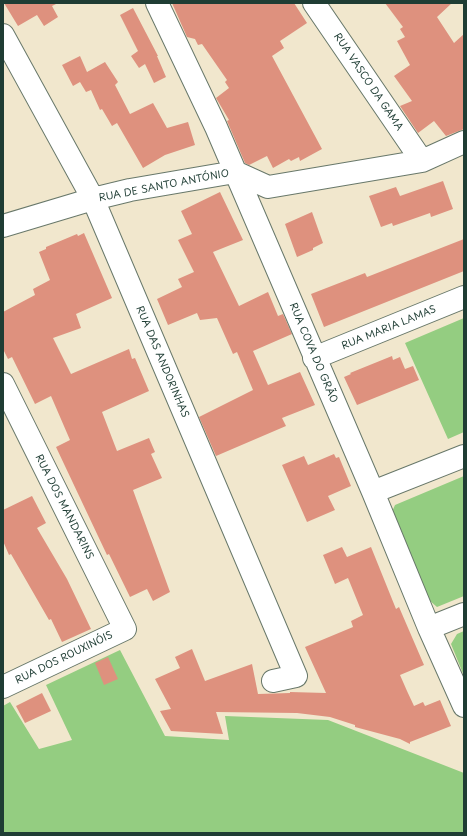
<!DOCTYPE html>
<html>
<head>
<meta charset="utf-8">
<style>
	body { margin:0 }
	#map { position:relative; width:467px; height:836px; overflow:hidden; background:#f1e7cd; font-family:"Playpen Sans",sans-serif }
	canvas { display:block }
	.frame { position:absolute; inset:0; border:4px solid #1f3d34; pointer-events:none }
</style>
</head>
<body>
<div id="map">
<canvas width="467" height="836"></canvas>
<div class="frame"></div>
</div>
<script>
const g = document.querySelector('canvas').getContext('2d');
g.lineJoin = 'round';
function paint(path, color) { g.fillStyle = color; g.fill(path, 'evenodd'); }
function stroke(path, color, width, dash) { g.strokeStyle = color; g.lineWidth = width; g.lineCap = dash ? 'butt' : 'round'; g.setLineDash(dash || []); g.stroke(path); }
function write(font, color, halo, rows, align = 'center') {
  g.font = font + ' "Playpen Sans",sans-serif'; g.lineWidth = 3; g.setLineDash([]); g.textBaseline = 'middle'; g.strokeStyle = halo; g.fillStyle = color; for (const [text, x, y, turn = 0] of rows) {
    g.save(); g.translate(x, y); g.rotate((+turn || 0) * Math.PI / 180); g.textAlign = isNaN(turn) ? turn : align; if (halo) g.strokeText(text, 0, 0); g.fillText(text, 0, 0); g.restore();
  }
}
const green = new Path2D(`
	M 464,318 L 464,432 L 448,439 L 405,343 Z
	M 464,476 L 464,596 L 437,607 L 429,600 L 391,514 L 395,505 Z
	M 464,631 L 464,676 L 451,644 L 457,634 Z
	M 120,650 L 165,736 L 229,740 L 225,716 L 328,720 L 464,773 L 464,833 L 3,833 L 3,706 L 10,702 L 39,749 L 72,740 L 46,685 Z`);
const building = new Path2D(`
	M 4,3 L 58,3 L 52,6 L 58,17 L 44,26 L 37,15 L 18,26 Z
	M 172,3 L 294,3 L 307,23 L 280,41 L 284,48 L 272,56 L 322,149 L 300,161 L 299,157 L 291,161 L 289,159 L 273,168 L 267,156 L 249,165 L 245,163 L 227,121 L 229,120 L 216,98 L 229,88 L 225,82 L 227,80 L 202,44 L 198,45 L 195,39 L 187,37 Z
	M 385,3 L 452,3 L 437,17 L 454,43 L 464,34 L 464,129 L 446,136 L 434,121 L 418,133 L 400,106 L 412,101 L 394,76 L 410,65 L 397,41 L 405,37 L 400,29 L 403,27 Z
	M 133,8 L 158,56 L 157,56 L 166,77 L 154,83 L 145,64 L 139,68 L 131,56 L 138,51 L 120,15 Z
	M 80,56 L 87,72 L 105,62 L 118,82 L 115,85 L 130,114 L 153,103 L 167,128 L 188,122 L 195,145 L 165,155 L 143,168 L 117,123 L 112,126 L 102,109 L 100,110 L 91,90 L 86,92 L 80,82 L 73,86 L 62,65 Z
	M 443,181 L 453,209 L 431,217 L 430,213 L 393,226 L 392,223 L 381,227 L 369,196 L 396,187 L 400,196 Z
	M 220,192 L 243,240 L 213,252 L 239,306 L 268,292 L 278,316 L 283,314 L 292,334 L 253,351 L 268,385 L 300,372 L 315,405 L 282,418 L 286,426 L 216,456 L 199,417 L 253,390 L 237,352 L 233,354 L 217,318 L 200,320 L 197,313 L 168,325 L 157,299 L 182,287 L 178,279 L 194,272 L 178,240 L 192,234 L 181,211 Z
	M 312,212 L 323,243 L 313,248 L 313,250 L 297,257 L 285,224 Z
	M 84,233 L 112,298 L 76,314 L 81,328 L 53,338 L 71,374 L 129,349 L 132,359 L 135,358 L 149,391 L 102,412 L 117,451 L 149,438 L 155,452 L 151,454 L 162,478 L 133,490 L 170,592 L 153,601 L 147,589 L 130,597 L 109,554 L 107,555 L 98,536 L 56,447 L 70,440 L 51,396 L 35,404 L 12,357 L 8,359 L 3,349 L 3,312 L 35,295 L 33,289 L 50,280 L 39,252 L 46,249 L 46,247 L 77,234 L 78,236 Z
	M 464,239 L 464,271 L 324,327 L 311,294 L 365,273 L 367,277 Z
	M 392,356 L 393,360 L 400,357 L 405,369 L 413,366 L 419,380 L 357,405 L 344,377 L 351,374 L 350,373 Z
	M 334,454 L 336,458 L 339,457 L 351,486 L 328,496 L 335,510 L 307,522 L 282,465 L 304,456 L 308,465 Z
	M 32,496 L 46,523 L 37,528 L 67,579 L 91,629 L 62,642 L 51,619 L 49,620 L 11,554 L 9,555 L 3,541 L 3,510 Z
	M 342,547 L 347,557 L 371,547 L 396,609 L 399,607 L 424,665 L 400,675 L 407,691 L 414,706 L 423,702 L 425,706 L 440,700 L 451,726 L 410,742 L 410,744 L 400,739 L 355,727 L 355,725 L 330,717 L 297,713 L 216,712 L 223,734 L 171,731 L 160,711 L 171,709 L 155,679 L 180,668 L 175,657 L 192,649 L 205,681 L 252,664 L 258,694 L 290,693 L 290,692 L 326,693 L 305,647 L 353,627 L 351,621 L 363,615 L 348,578 L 335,584 L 323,555 Z
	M 108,657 L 118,679 L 104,685 L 95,663 Z
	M 42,693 L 51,711 L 25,723 L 16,706 Z`);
const minor = new Path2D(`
	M 157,3 L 216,127 L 373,492 L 429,628 L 464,706
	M 314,3 L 422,161
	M 3,35 L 93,199 L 296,676 L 273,681
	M 3,226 L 93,199 L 130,190 L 235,172 L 268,187 L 422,161 L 464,142
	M 314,358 L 464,297
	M 3,384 L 125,629 L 3,687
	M 373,492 L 464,456
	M 429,628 L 464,614`);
const streetNames = [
	["RUA VASCO DA GAMA",368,82,56],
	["RUA DE SANTO ANTÓNIO",164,186,-11],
	["RUA MARIA LAMAS",389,328,-22],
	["RUA COVA DO GRÃO",313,353,67],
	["RUA DAS ANDORINHAS",162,362,67],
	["RUA DOS MANDARINS",64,507,63],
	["RUA DOS ROUXINÓIS",64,658,-26]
];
paint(green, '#94cd81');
paint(building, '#de917e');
stroke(minor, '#68786a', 24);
stroke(minor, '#fff', 22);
write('10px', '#1f3d34', '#fff', streetNames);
</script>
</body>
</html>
